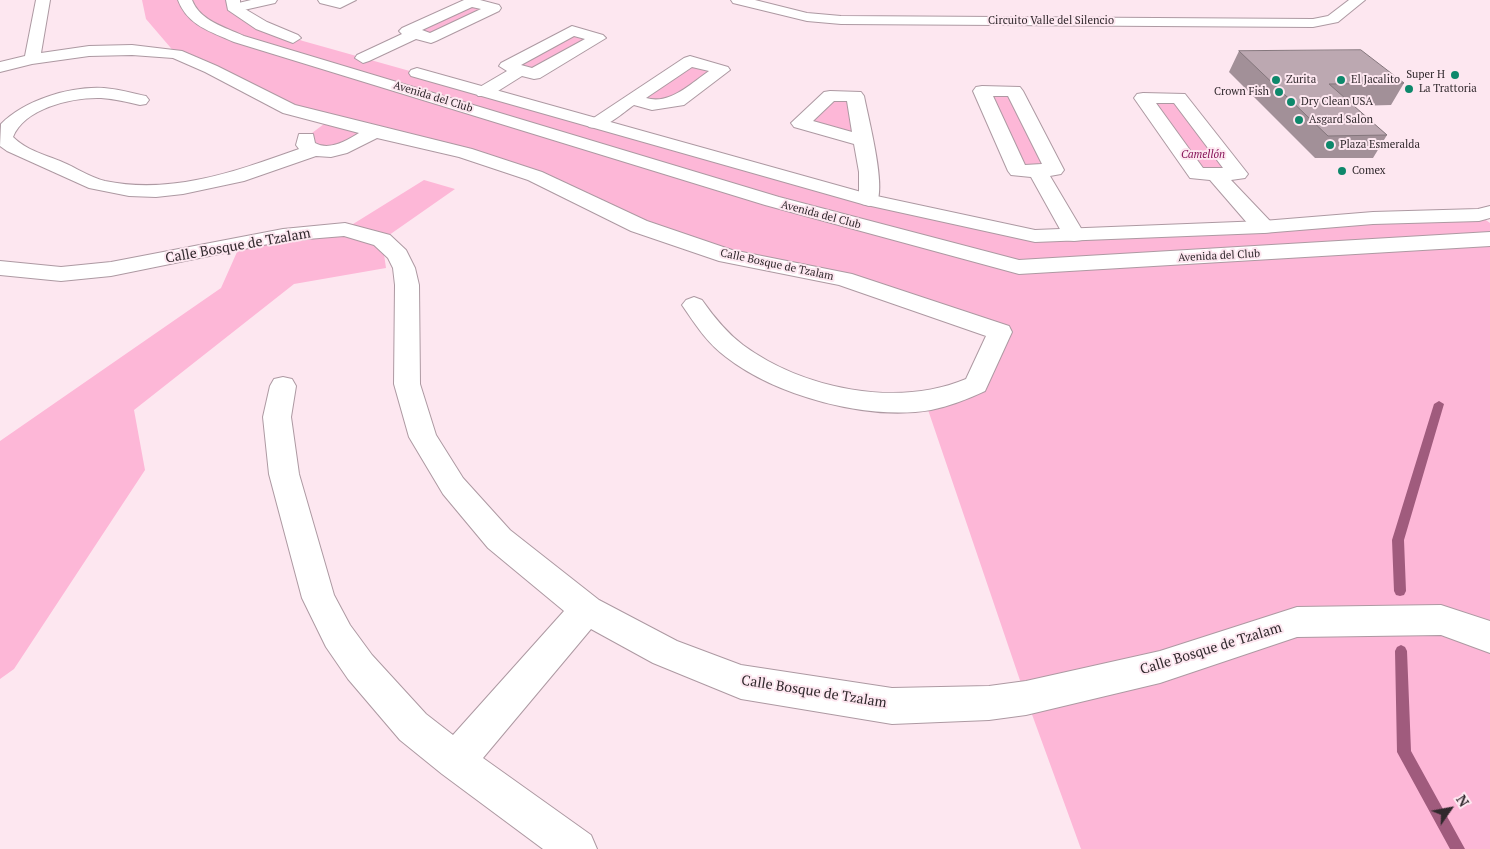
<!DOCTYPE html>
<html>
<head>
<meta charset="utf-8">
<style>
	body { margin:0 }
	#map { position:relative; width:1490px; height:849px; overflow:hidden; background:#fde7f0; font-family:"PT Serif",serif }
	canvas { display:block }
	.north { position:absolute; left:1425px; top:784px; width:50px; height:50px; -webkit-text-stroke:4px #fde7f0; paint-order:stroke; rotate:57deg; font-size:14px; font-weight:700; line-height:20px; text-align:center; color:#30282c }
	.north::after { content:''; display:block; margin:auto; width:18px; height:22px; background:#30282c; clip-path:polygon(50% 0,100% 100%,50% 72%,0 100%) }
</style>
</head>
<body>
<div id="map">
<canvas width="1490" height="849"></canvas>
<div class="north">N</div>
</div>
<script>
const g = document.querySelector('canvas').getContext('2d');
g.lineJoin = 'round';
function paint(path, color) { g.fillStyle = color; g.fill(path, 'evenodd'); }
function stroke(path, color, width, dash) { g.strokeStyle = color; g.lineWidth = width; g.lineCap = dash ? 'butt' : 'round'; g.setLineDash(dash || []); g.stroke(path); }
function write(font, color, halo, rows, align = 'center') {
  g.font = font + ' "PT Serif",serif'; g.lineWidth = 4; g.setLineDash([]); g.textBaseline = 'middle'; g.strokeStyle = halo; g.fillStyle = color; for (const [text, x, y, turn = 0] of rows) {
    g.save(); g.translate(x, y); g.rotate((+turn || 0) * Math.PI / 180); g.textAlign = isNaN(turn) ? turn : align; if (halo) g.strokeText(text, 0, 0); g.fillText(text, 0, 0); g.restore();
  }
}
const green = new Path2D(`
	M 142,0 L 233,0 L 264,28 L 303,41 L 869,200 L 1035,236 L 1479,215 L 1490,223 L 1490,849 L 1081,849 L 1026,698 L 925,401 L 976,385 L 1000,332 L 844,279 L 727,256 L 535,176 L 374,133 L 322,151 L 308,136 L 328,121 L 176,54 L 146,19 Z
	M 471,2 L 494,8 L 431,38 L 407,31 Z
	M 572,31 L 598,38 L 534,74 L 507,66 Z
	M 690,61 L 722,70 L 678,101 L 632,99 Z
	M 982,91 L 1014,91 L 1054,170 L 1017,170 Z
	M 830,96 L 855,96 L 865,141 L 800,123 Z
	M 1143,98 L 1179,98 L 1238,174 L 1197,174 Z
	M 424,180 L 455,189 L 382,240 L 386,268 L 294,284 L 134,410 L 145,470 L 14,669 L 0,679 L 0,441 L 221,288 L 241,243 L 345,229 Z`);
const stream = new Path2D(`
	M 1439,401 L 1444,404 L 1404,540 L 1406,591 L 1404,595 L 1400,596 L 1396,595 L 1394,591 L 1392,540 L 1434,404 Z
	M 1401,645 L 1405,647 L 1407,651 L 1411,751 L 1465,849 L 1450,849 L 1397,752 L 1395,651 L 1397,647 Z`);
const minor = new Path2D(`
	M 36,0 L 50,0 L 41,53 L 89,46 L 132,45 L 182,51 L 217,66 L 295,105 L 472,149 L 542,172 L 647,221 L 732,250 L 852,274 L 1009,326 L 1012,332 L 985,391 C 968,399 950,406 931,410 C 868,421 776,396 726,357 C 707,343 695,324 682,305 L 686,300 L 694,297 L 702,300 C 714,317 726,332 743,345 C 803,389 897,408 966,379 L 986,336 L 839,285 L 719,261 L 631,231 L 528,180 L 459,157 L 377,138 L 347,153 L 331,157 L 316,156 L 244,181 L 183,194 L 156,197 L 129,196 L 89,188 L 7,151 L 0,146 L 1,124 C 25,100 70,86 104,88 C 118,89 132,93 146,96 L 149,100 L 146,104 L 140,105 C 127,102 115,99 101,98 C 73,97 24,108 13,137 C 26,150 43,154 60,161 C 75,167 89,177 105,181 C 172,195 237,171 299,149 L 296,145 L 299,134 L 313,134 L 315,143 C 329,151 346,141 359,133 L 283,113 L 205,72 L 173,58 L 132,55 L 89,56 L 32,64 L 0,72 L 0,62 L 25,56 Z
	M 251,0 L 277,0 L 275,3 L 235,12 L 228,8 L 230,5 Z
	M 318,0 L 356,0 L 340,8 L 320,3 Z
	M 464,0 L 480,0 L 499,5 L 501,8 L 499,11 L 436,41 L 431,43 L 416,39 L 369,61 L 363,63 L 355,58 L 357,55 L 402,34 L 399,31 L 402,28 ZM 472,7 L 481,9 L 430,33 L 422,30 Z
	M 731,0 L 755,0 L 807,13 L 841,16 L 1313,19 L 1328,16 L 1349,0 L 1365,0 L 1338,22 L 1313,27 L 841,24 L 807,21 L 733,3 Z
	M 572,26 L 603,35 L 606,38 L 540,78 L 534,79 L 522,76 L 490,96 L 478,96 L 475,92 L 478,88 L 507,71 L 499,66 L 501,63 ZM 574,36 L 585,39 L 532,68 L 521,65 Z
	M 690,56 L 728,67 L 730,70 L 684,105 L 652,110 L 634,105 C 621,114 604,131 589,127 L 586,123 L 684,58 ZM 692,67 L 709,71 C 690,84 670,105 646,98 Z
	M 982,86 L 1020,87 L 1023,91 L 1064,170 L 1061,174 L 1050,176 L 1085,235 L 1082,240 L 1074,241 L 1066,240 L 1031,177 L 1011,175 L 1008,171 L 973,91 L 976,87 ZM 993,96 L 1008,96 L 1042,164 L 1025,165 Z
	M 830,91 L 861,92 L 864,96 C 868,117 887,189 876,204 L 869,206 L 862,204 L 859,200 L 859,172 L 854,144 L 794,127 L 791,123 L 824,92 ZM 834,101 L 847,101 L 852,132 L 813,121 Z
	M 1143,93 L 1185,94 L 1248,174 L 1245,178 L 1231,180 L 1271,222 L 1274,227 L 1271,232 L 1263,233 L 1255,232 L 1210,180 L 1190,178 L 1134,98 L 1137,94 ZM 1156,103 L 1174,103 L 1223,168 L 1203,168 Z
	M 345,223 L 390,235 L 406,250 L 415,268 L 419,285 L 420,384 L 436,435 L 463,478 L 510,530 L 599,600 L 677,641 L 741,665 L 892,688 L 989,686 L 1026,681 L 1160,651 L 1297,607 L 1441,605 L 1490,621 L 1490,653 L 1441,635 L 1297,637 L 1160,683 L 1026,715 L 989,720 L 892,724 L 741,699 L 653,663 L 591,629 L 483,758 L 591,835 L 597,849 L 543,849 L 442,774 L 400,740 L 348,679 L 326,647 L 302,598 L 269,474 L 263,417 L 270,386 L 274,379 L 283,377 L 292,379 L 296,386 L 291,417 L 299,474 L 334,595 L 350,625 L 372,655 L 426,714 L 453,735 L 564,611 L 488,548 L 443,494 L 409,437 L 394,384 L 395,285 L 393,268 L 388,258 L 374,245 L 344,236 L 283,241 L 111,276 L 61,281 L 0,275 L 0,261 L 61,267 L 111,262 L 283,229 Z`);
const tertiary = new Path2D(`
	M 178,0 L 192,0 C 200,21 225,27 244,36 L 779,197 L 1019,260 L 1490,232 L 1490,246 L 1019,274 L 765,205 L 234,42 C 211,32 187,25 178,0 Z
	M 226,0 L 240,0 L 240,6 L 267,22 L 298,35 L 301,38 L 293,43 L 256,29 L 228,10 Z
	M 417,68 L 872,195 L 1035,230 L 1263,221 L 1373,212 L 1478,209 L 1490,206 L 1490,218 L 1479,221 L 1373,224 L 1263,233 L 1035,242 L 862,204 L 411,76 L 409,73 L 411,70 Z`);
const wall = new Path2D(`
	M 1239,51 L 1404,83 L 1391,105 L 1353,106 L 1387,135 L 1373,158 L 1315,158 L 1229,72 Z`);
const building = new Path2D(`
	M 1361,50 L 1404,83 L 1329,84 L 1387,135 L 1328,136 L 1239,51 Z`);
const markers = [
	[1455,75,5,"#0d886b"],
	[1276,80,5,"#0d886b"],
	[1341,80,5,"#0d886b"],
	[1409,89,5,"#0d886b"],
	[1279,92,5,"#0d886b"],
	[1291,102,5,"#0d886b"],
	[1299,120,5,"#0d886b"],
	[1330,145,5,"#0d886b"],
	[1342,171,5,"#0d886b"]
];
const farStreetnames = [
	["Circuito Valle del Silencio",1051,21],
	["Avenida del Club",433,97,17],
	["Avenida del Club",821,215,15],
	["Avenida del Club",1219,256,-3],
	["Calle Bosque de Tzalam",777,265,12]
];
const farPoinames = [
	["Super H",1445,75,"right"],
	["Zurita",1286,80],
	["El Jacalito",1351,80],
	["La Trattoria",1419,89],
	["Crown Fish",1269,92,"right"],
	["Dry Clean USA",1301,102],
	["Asgard Salon",1309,120],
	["Plaza Esmeralda",1340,145],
	["Comex",1352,171]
];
const farParknames = [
	["Camellón",1203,155]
];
const streetNames = [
	["Calle Bosque de Tzalam",238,246,-10],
	["Calle Bosque de Tzalam",1211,649,-17],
	["Calle Bosque de Tzalam",814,692,9]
];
paint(green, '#fdb7d7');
paint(stream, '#a05b7d');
stroke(minor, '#ad99a2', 2);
stroke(tertiary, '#ad99a2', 2);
paint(minor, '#fff');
paint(tertiary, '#fff');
paint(wall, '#a29098');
paint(building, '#bca8b1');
stroke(building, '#84767c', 1);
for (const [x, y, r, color] of markers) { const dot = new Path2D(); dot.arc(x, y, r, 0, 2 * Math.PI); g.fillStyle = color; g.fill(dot); stroke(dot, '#fde7f0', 2); }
write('11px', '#30282c', '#fde7f0', farStreetnames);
write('11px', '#30282c', '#fde7f0', farPoinames, 'left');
write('italic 11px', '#871459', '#fde7f0', farParknames);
write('14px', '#30282c', '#fde7f0', streetNames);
</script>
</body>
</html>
